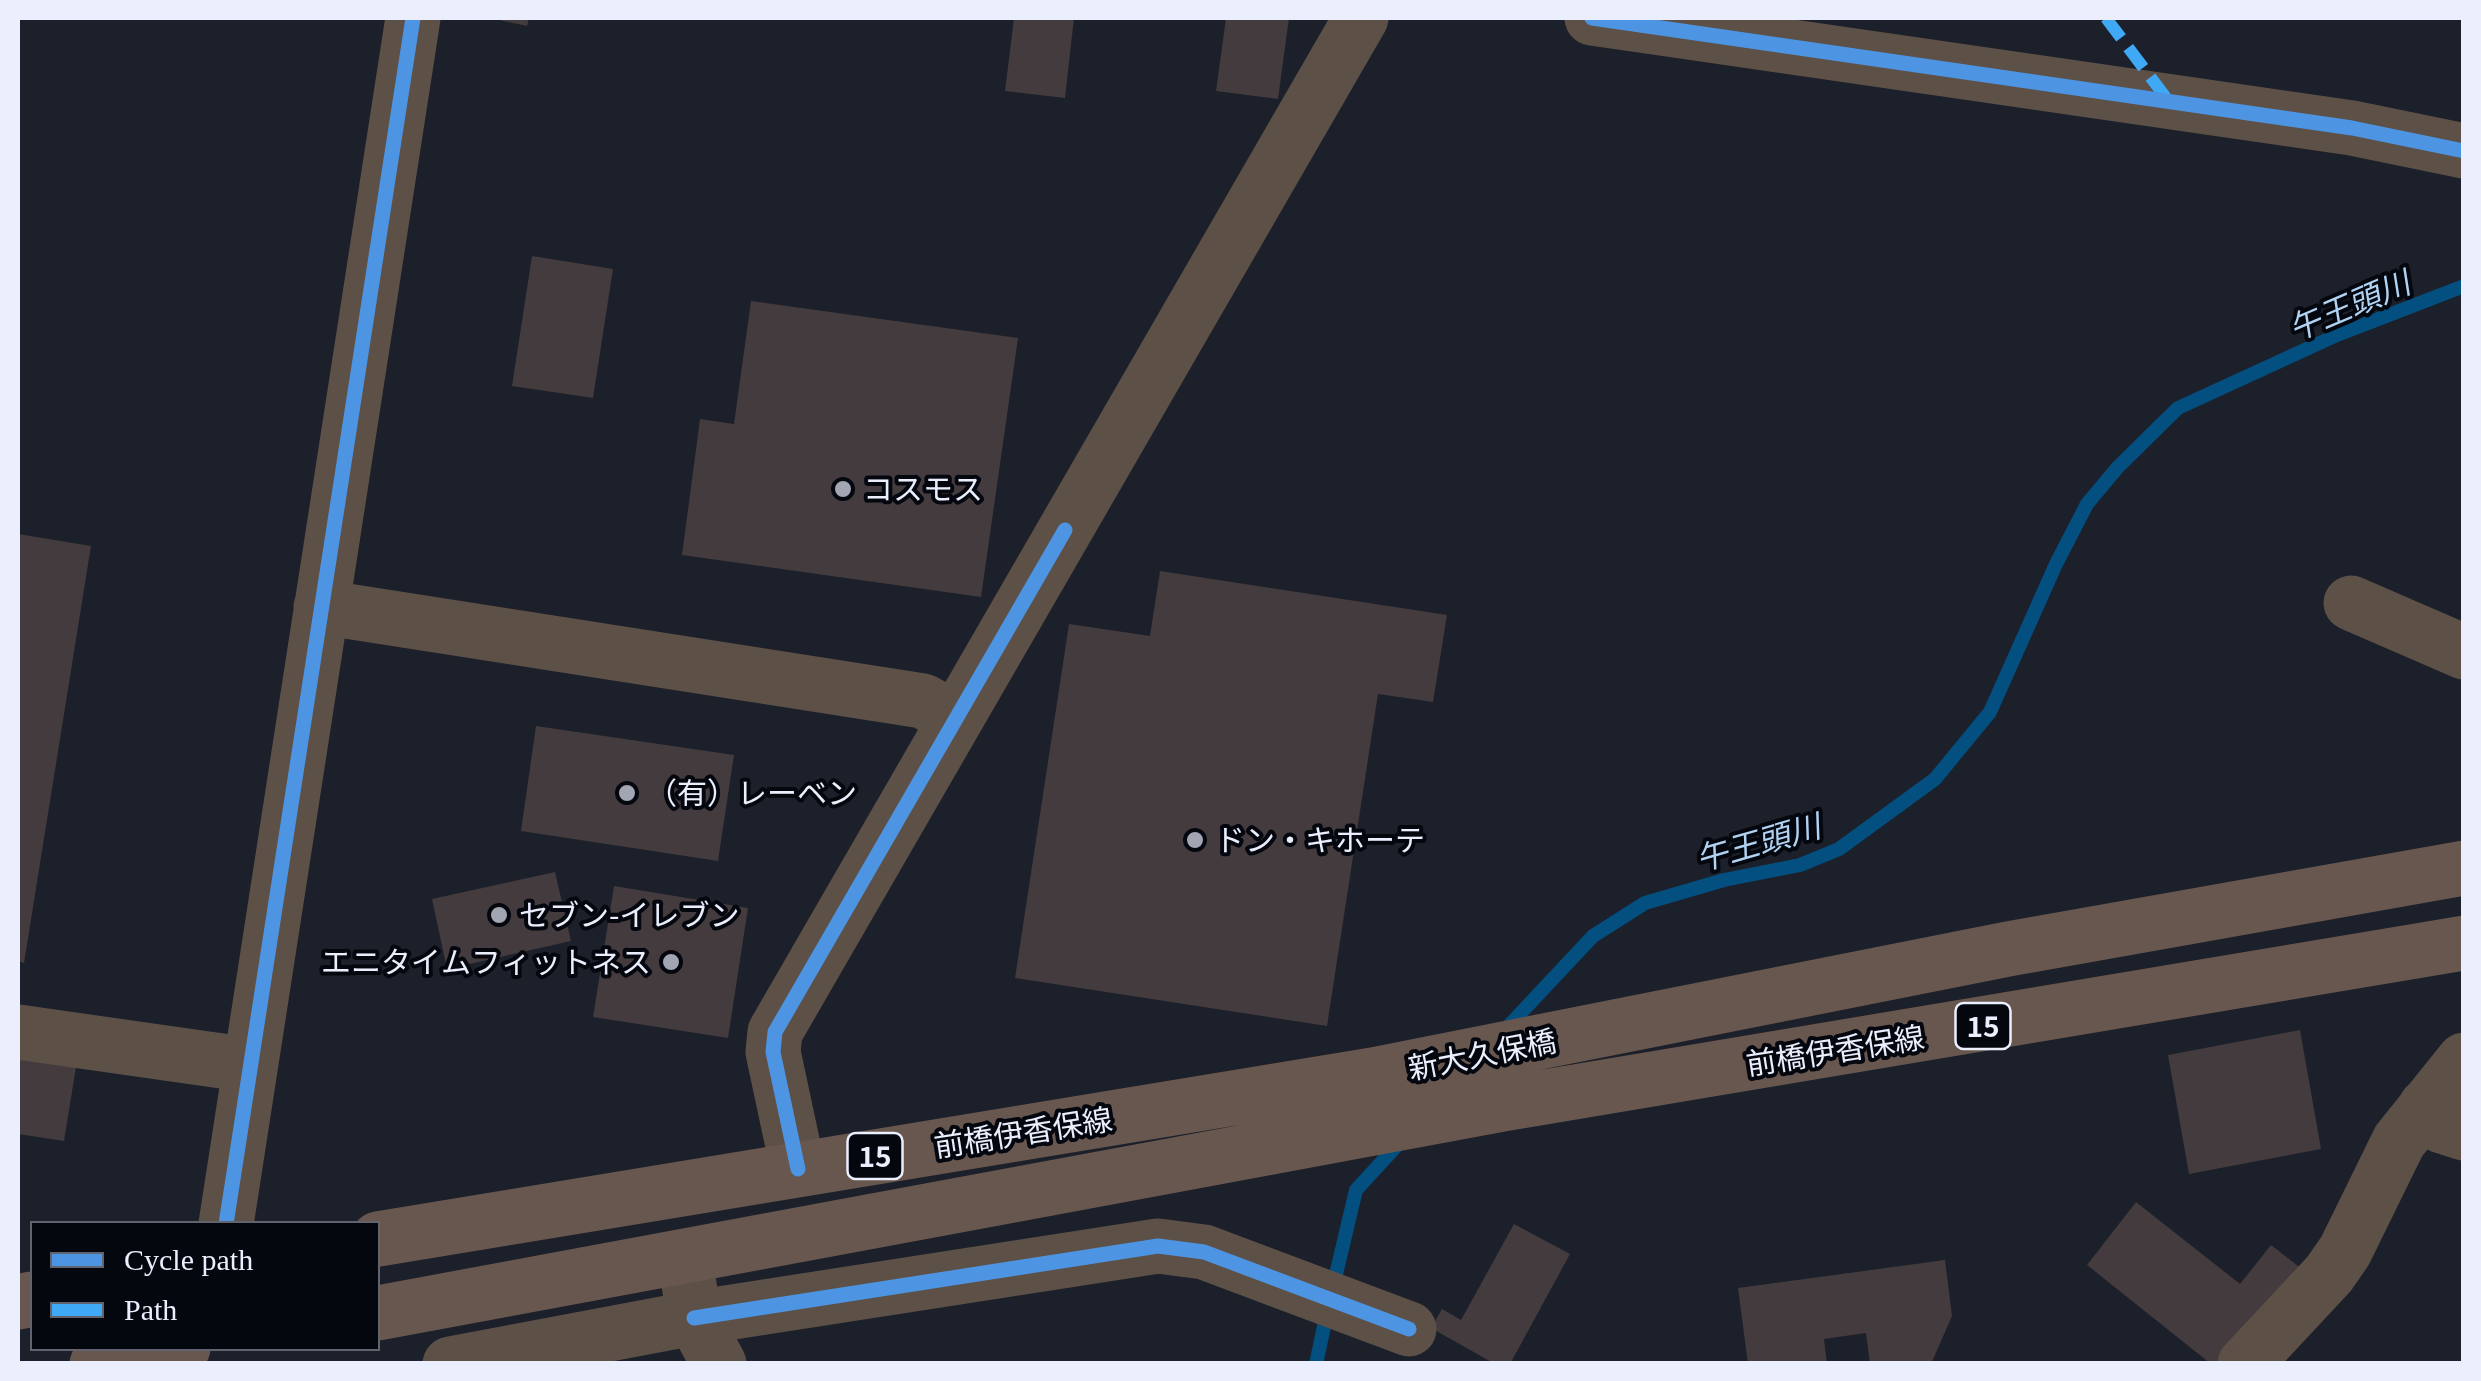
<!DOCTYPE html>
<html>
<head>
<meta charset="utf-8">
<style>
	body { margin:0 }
	#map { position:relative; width:2481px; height:1381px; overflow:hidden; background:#1c202a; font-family:Georgia,serif }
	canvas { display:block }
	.frame { position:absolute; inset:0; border:20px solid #eaeefd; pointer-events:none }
	.legend { position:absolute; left:30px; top:1221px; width:350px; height:130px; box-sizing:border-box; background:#05070f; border:2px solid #61636e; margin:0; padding:12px 18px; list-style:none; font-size:30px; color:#eaeefd }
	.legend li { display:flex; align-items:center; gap:20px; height:50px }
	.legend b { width:50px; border:2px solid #61636e }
</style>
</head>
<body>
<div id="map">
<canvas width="2481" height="1381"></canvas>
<div class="frame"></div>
<ul class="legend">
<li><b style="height:12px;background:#4d94e3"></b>Cycle path</li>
<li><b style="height:12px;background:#3fa9f5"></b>Path</li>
</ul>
</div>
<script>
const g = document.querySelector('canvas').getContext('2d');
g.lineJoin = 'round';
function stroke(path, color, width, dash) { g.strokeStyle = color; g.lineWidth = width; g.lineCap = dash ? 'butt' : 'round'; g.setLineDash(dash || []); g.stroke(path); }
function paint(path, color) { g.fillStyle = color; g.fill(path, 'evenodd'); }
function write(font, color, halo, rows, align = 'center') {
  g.font = font + ' Georgia,"Noto Sans JP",serif'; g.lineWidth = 8; g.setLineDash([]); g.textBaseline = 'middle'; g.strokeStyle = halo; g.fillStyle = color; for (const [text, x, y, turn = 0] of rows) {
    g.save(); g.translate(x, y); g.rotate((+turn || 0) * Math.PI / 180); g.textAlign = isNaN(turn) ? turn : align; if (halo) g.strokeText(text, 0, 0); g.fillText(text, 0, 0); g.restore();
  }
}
const stream = new Path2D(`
	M 1502,1033 L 1593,936 L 1645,903 L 1724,880 L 1800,865 L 1839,849 L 1935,779 L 1990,712 L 2056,564 L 2087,504 L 2118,467 L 2178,408 L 2337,335 L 2464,286
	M 1333,1287 L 1356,1190 L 1402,1140
	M 1316,1364 L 1328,1308`);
const building = new Path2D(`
	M 490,18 L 529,18 L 527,26 Z
	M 1014,18 L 1074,18 L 1065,98 L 1005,91 Z
	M 1226,18 L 1289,18 L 1278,99 L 1216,91 Z
	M 532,256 L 613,269 L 593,398 L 512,386 Z
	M 751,301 L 1018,338 L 981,597 L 682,555 L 700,419 L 734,424 Z
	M 18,534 L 91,546 L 24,963 L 18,961 Z
	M 1160,571 L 1447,615 L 1433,702 L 1378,694 L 1327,1026 L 1015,978 L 1069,624 L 1150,636 Z
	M 536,726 L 734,755 L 718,861 L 521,831 Z
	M 555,872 L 571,941 L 447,969 L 432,899 Z
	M 614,886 L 748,908 L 728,1038 L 593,1017 Z
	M 2300,1030 L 2321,1149 L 2189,1174 L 2168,1055 Z
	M 18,1058 L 76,1067 L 64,1141 L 18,1134 Z
	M 2136,1202 L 2240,1284 L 2271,1245 L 2302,1269 L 2227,1364 L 2211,1364 L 2087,1265 Z
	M 1514,1224 L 1570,1254 L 1510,1364 L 1495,1364 L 1431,1328 L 1442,1309 L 1461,1320 Z
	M 1945,1260 L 1952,1316 L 1931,1364 L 1870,1364 L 1866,1333 L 1824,1339 L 1827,1364 L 1748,1364 L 1738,1288 Z`);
const minor = new Path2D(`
	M 1592,18 L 2352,128 L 2464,151
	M 2351,603 L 2464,652
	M 321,607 L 923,701 L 956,719
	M 18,1032 L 250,1065
	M 2426,1106 L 2442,1126 L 2464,1133
	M 798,1169 L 773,1052 L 775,1032 L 1361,18
	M 226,1224 L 413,18
	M 689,1284 L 694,1318 L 719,1364
	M 450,1364 L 694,1318 L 1158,1246 L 1204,1252 L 1409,1329
	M 2245,1364 L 2329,1274 L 2345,1251 L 2399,1141 L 2464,1060`);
const major = new Path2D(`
	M 378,1239 L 1373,1075 L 2008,949 L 2464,868
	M 18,1302 L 32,1299
	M 378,1313 L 1503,1104 L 2464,943
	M 97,1364 L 183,1348`);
const quiet = new Path2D(`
	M 2106,18 L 2170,103`);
const cycleway = new Path2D(`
	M 1592,18 L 2352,128 L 2464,151
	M 798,1169 L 773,1052 L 775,1032 L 1065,530
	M 226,1224 L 413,18
	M 694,1318 L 1158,1246 L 1204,1252 L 1409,1329`);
const markers = [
	[843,489,10,"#a2a6b3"],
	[627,793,10,"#a2a6b3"],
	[1195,840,10,"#a2a6b3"],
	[499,915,10,"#a2a6b3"],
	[671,962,10,"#a2a6b3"]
];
const shields = [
	[1983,1026,55],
	[875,1156,55]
];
const shieldNames = [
	["15",1983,1026],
	["15",875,1156]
];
const poiNames = [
	["コスモス",863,489],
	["（有）レーベン",647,793],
	["ドン・キホーテ",1215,840],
	["セブン-イレブン",519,915],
	["エニタイムフィットネス",651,962,"right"]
];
const streetNames = [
	["前橋伊香保線",1835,1050,-9],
	["新大久保橋",1482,1054,-11],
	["前橋伊香保線",1023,1132,-9]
];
const waterNames = [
	["午王頭川",2349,305,-23],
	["午王頭川",1758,842,-16]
];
stroke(stream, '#034f80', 14);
paint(building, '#433b3d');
stroke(minor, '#5d5047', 55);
stroke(major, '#68574e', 55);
stroke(quiet, '#3fa9f5', 12, [25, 12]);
stroke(cycleway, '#4d94e3', 15);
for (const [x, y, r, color] of markers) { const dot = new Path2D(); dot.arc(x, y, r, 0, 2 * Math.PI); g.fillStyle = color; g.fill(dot); stroke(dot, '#05070f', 4); }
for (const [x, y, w] of shields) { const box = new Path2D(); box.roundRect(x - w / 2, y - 23, w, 46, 8); g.fillStyle = '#05070f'; g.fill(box); stroke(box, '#eaeefd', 2.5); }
write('bold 28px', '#eaeefd', null, shieldNames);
write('30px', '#eaeefd', '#05070f', poiNames, 'left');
write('30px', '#eaeefd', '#05070f', streetNames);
write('italic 32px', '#b1d3f3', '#05070f', waterNames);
</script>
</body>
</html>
